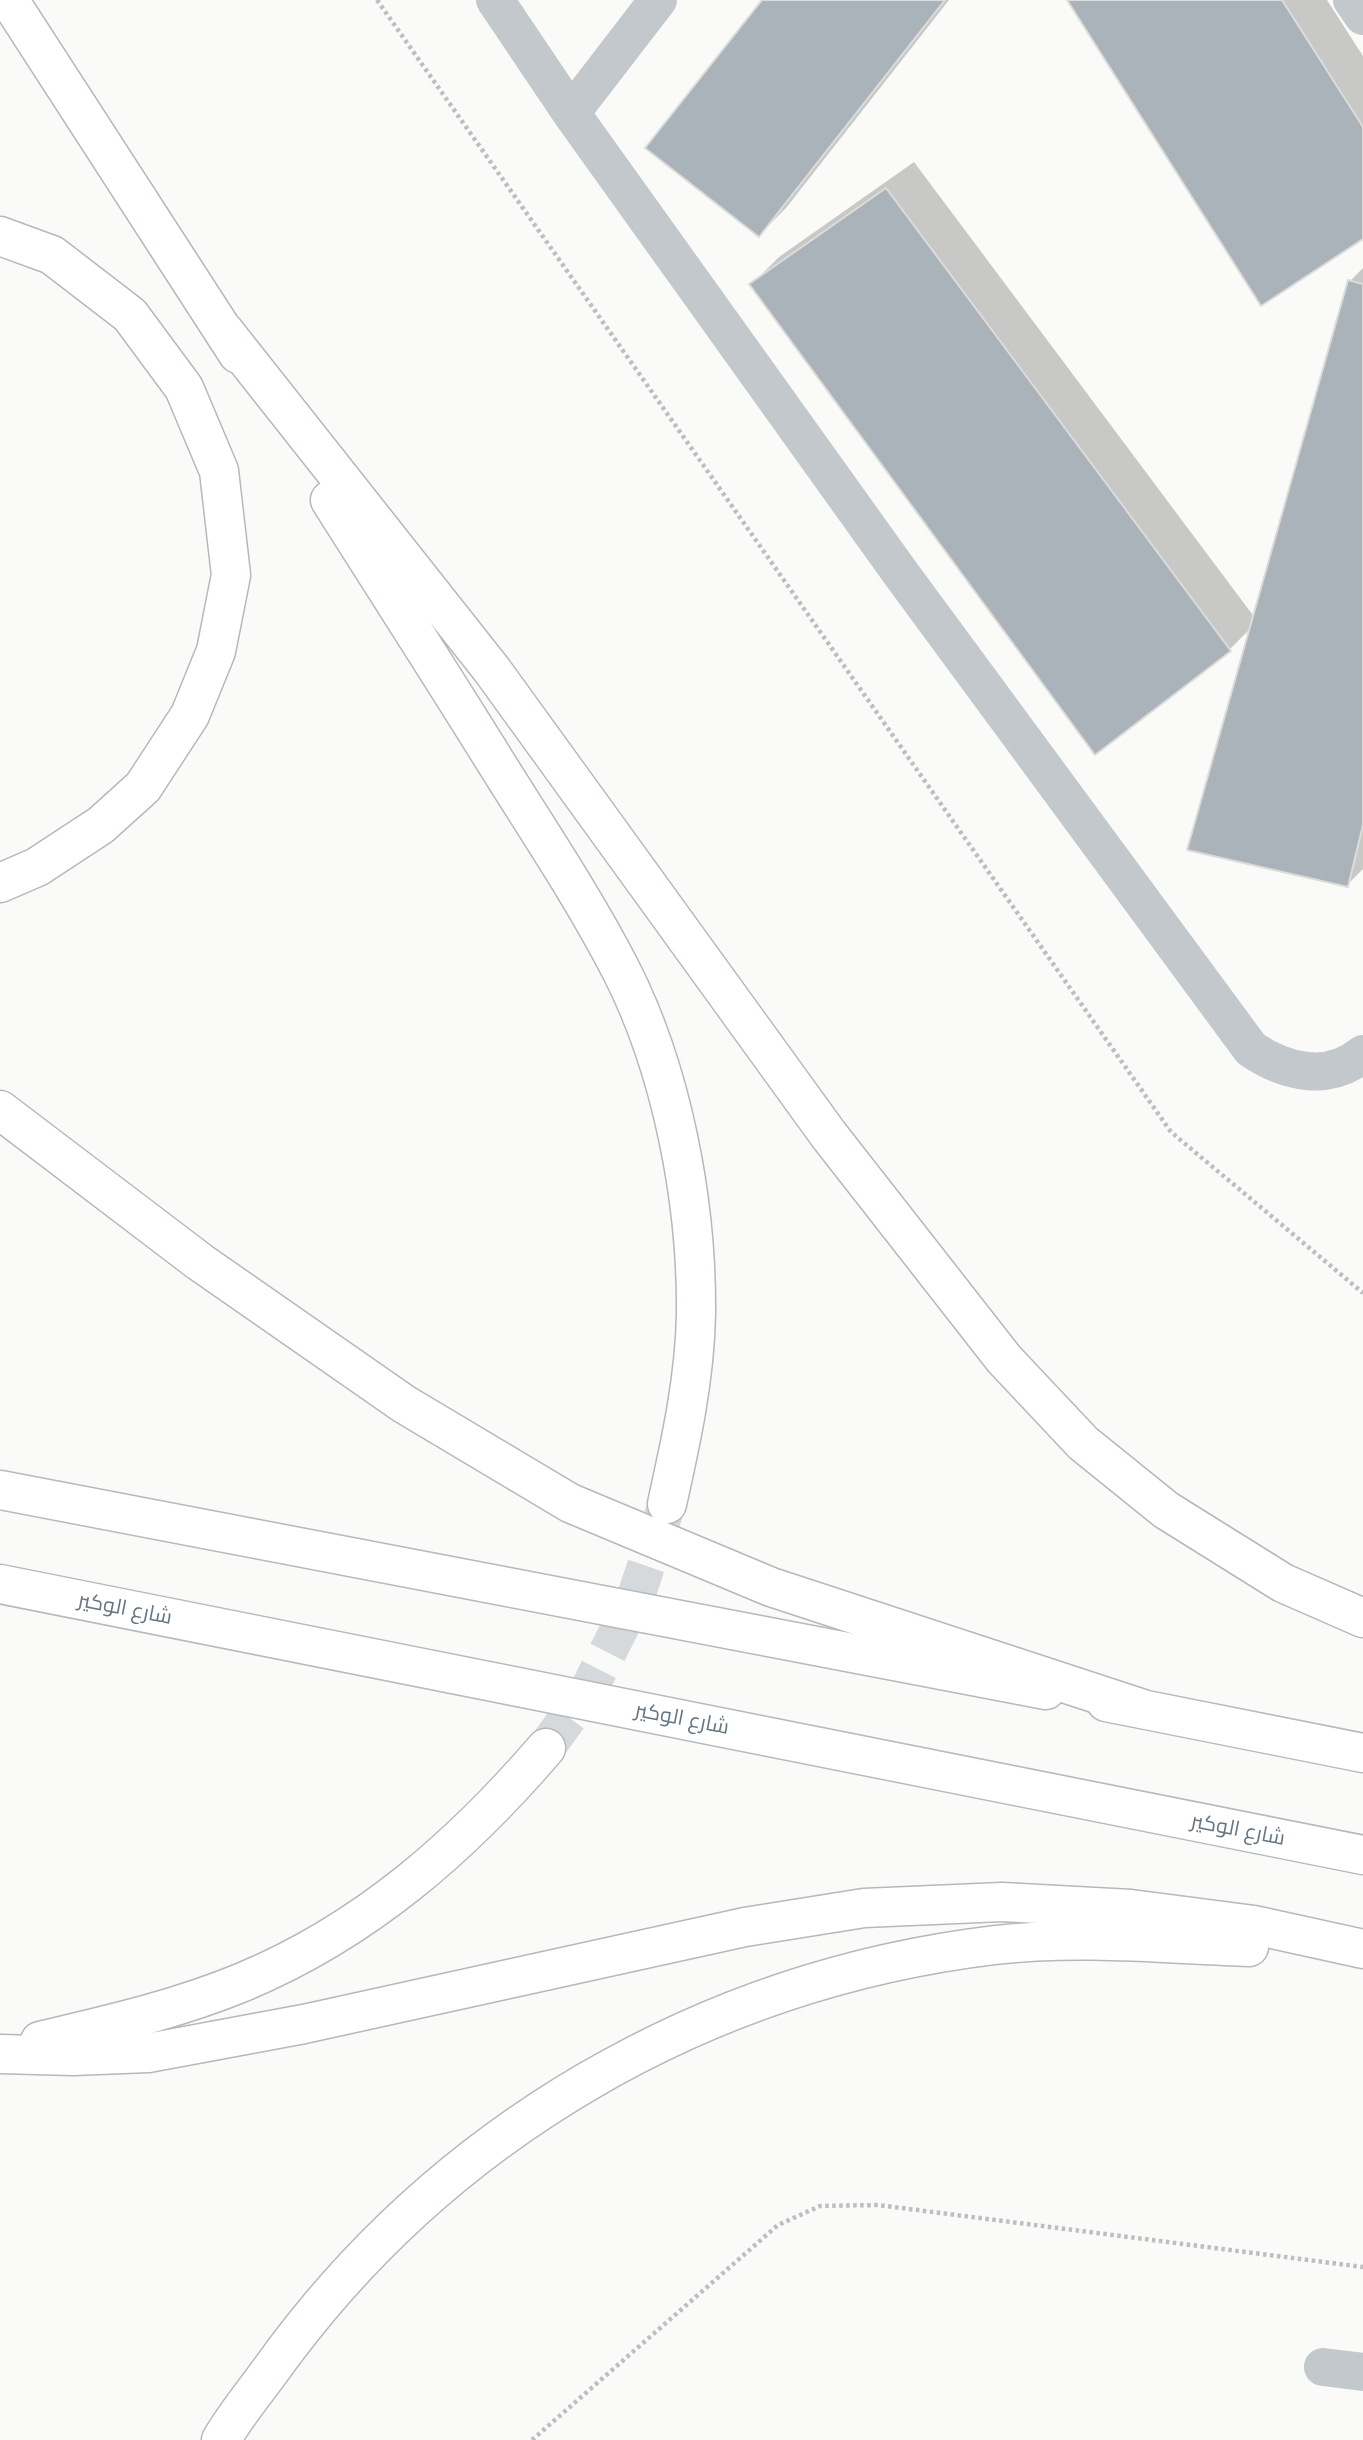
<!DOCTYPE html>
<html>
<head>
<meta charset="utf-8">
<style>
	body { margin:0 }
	canvas { display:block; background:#fafaf8 }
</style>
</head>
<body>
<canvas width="1363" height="2440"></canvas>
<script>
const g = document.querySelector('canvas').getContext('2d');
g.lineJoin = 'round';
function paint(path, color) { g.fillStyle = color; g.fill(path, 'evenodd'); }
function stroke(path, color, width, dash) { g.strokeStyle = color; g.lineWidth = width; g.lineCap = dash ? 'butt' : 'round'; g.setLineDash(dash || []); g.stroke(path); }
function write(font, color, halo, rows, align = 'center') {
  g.font = font + ' "Open Sans",Cairo,sans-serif'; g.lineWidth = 7; g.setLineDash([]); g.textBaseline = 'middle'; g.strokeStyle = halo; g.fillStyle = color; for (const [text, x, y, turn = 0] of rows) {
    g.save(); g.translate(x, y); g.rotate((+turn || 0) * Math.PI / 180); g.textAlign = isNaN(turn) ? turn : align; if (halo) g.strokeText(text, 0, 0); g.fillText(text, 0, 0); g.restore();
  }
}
const shadow = new Path2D(`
	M 764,0 L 949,0 L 786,208 L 759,235 Z
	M 1069,0 L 1327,0 L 1363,56 L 1363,237 Z
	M 914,162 L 1255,618 L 1350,281 L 1363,268 L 1363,869 L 1347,885 L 1252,627 L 1230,649 L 1095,753 L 751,285 L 779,257 Z`);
const building = new Path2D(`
	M 762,0 L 945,0 L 759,237 L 645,148 Z
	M 1067,0 L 1282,0 L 1363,127 L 1363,239 L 1261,306 Z
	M 886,188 L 1231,651 L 1095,755 L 749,284 Z
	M 1348,280 L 1363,284 L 1363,825 L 1348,887 L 1187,850 Z`);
const highwayTunnel = new Path2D(`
	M 546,1748 L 590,1687 L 636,1596 L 666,1507`);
const path = new Path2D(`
	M 377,0 L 1171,1132 L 1363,1293
	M 532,2440 L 778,2225 L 820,2206 L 878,2205 L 1363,2267`);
const minor = new Path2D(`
	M 495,0 L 571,113 L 899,571 L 1251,1049 C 1285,1072 1328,1083 1363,1054
	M 1352,0 L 1363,16
	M 571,113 L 658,0
	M 1323,2367 L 1363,2372`);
const major = new Path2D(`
	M 0,1490 L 1046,1690
	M 0,1584 L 1363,1855
	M 1106,1702 L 1363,1753`);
const highway = new Path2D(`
	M 9,0 L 238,354
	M 0,236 L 52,255 L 130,315 L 184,388 L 219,471 L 231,575 L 216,651 L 190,715 L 143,787 L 101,825 L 37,867 L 0,883
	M 224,331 L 492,670 L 828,1134 L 1004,1359 L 1083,1443 L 1166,1510 L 1283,1583 L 1363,1618
	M 330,500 C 385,587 441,674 495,761 C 538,830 584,898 621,970 C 672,1070 697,1201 696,1313 C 695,1378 681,1441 667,1504
	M 0,1110 L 200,1262 L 404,1404 L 570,1503 L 771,1587 L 1140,1708
	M 40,2041 C 108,2025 178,2009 243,1982 C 365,1931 461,1847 546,1748
	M 0,2054 L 73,2056 L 148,2053 L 304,2024 L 745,1927 L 864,1908 L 1002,1902 L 1131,1909 L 1254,1925 L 1363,1949
	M 221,2440 C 235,2416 254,2393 270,2371 C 441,2132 704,1980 995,1945 C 1079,1935 1166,1944 1249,1947`);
const streetNames = [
	["شارع الوكير",125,1609,11],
	["شارع الوكير",682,1719,11],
	["شارع الوكير",1238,1830,11]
];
paint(shadow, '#0003');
paint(building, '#aab3b9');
stroke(building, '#dcdcda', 2);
stroke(highwayTunnel, '#d5d9db', 38, [38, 19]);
stroke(major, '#b5babe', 41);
stroke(highway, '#b4b9bd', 41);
stroke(path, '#bbbfc2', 4.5, [3.5, 3.5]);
stroke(minor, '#c3c8cc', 38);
stroke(major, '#fff', 38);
stroke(highway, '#fff', 38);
write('21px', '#657683', '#fff', streetNames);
</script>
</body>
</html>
